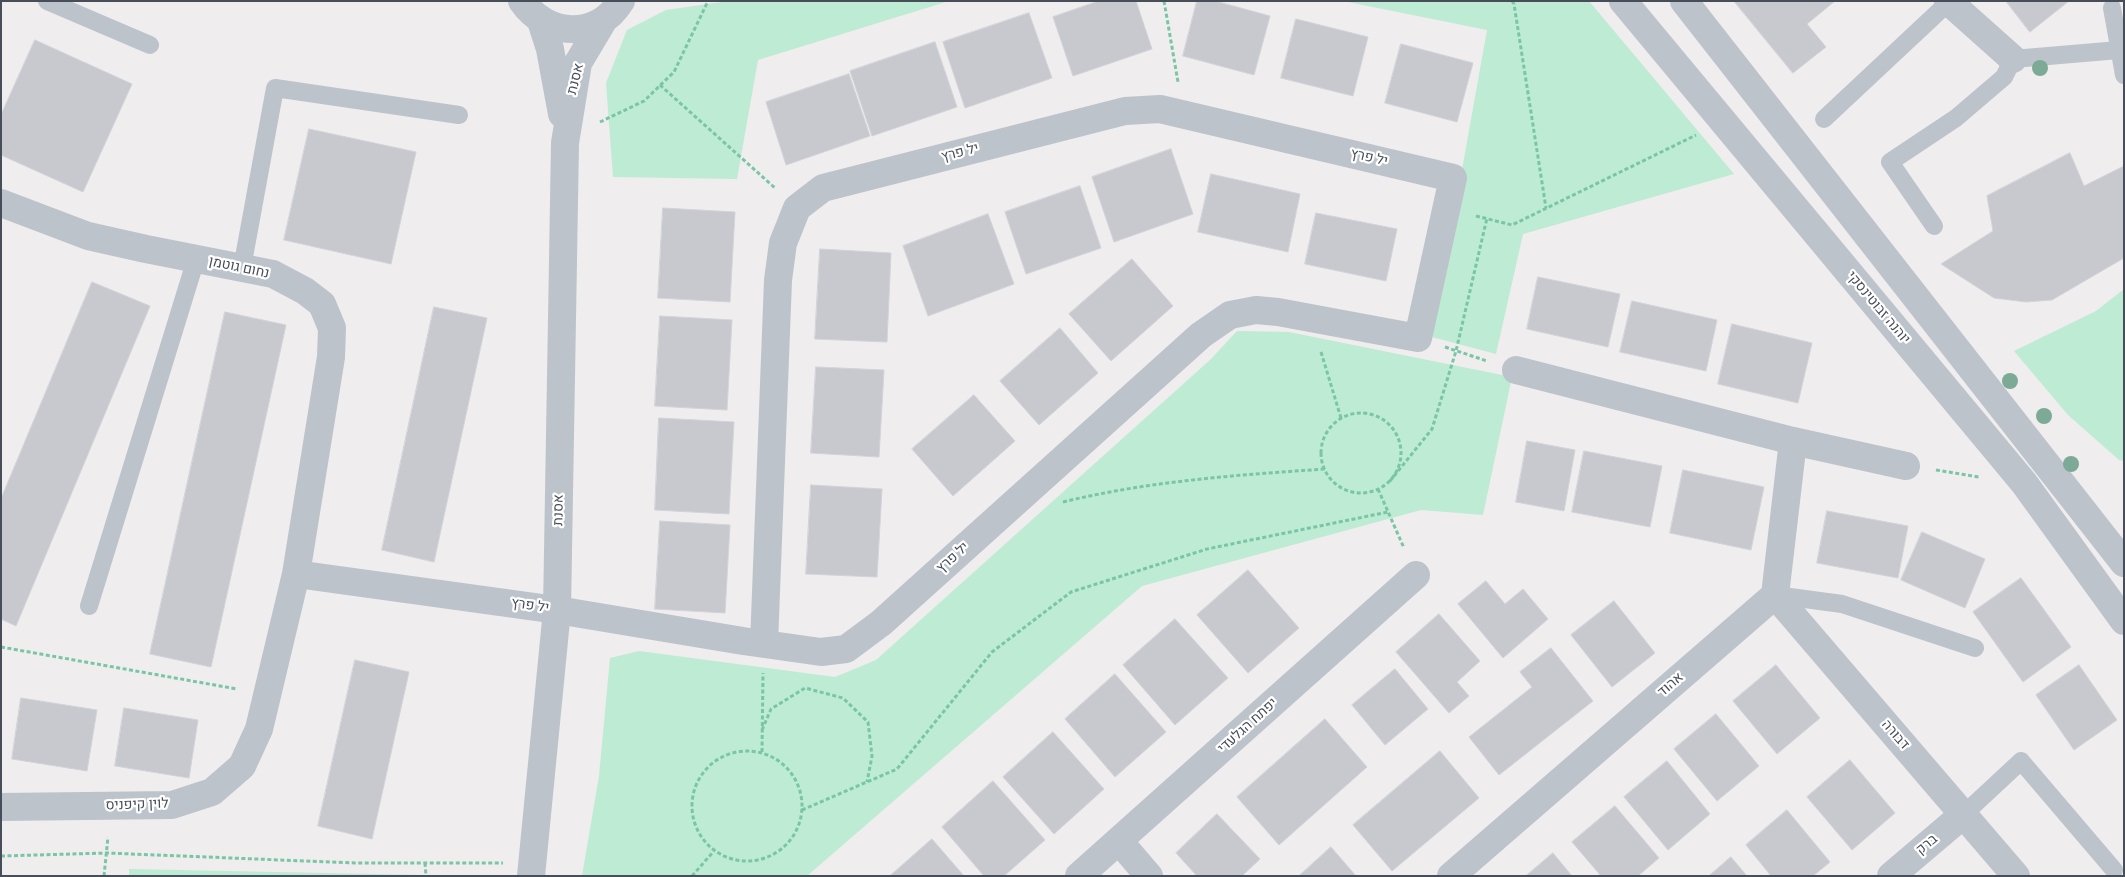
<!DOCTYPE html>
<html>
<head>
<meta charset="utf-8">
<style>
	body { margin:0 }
	#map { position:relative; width:2125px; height:877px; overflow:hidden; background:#efeded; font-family:Roboto,sans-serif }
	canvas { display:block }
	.frame { position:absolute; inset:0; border:2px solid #474e59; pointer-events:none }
</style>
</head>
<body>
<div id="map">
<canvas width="2125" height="877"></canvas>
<div class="frame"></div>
</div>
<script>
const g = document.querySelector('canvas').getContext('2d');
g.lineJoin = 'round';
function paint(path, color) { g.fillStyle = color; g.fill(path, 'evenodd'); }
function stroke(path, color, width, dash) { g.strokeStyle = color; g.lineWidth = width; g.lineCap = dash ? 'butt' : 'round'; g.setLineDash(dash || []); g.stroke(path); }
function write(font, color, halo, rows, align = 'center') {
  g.font = font + ' Roboto,Heebo,sans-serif'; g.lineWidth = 4.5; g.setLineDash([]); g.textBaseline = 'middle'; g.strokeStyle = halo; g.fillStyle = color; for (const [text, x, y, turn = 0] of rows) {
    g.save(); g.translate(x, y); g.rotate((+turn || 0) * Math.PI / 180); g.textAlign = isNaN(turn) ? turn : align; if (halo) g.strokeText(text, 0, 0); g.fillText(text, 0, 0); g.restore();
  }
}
const green = new Path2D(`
	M 729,1 L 949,1 L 758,60 L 737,179 L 613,177 L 606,83 L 627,30 L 666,10 Z
	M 1343,1 L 1589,1 L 1734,174 L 1523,234 L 1496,354 L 1432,337 L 1487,30 Z
	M 2124,289 L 2124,461 L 2119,460 L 2068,415 L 2014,351 L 2096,311 Z
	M 1237,331 L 1289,332 L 1512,377 L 1483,515 L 1421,510 L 1142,586 L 807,876 L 582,876 L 599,776 L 610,658 L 639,651 L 835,677 L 876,660 L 1211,359 Z
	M 129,869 L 473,876 L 129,876 Z`);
const building = new Path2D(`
	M 1099,1 L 1136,1 L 1152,49 L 1073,76 L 1053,17 Z
	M 1197,1 L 1215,1 L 1270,16 L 1254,75 L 1183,56 Z
	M 1734,1 L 1835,1 L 1807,24 L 1826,47 L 1793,73 Z
	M 2006,1 L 2069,1 L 2030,32 Z
	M 1029,13 L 1052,78 L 965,108 L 943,42 Z
	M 1296,19 L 1368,37 L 1353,96 L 1281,78 Z
	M 35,40 L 132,84 L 83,192 L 1,155 L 1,115 Z
	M 935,42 L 957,107 L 872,136 L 850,71 Z
	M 1401,44 L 1473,63 L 1457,122 L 1385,103 Z
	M 849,74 L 870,136 L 786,165 L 766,102 Z
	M 309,129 L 416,152 L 391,264 L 284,240 Z
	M 1171,149 L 1193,214 L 1114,242 L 1092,177 Z
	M 2070,153 L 2084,186 L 2124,166 L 2124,258 L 2052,300 L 2026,302 L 1994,298 L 1941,264 L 1993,231 L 1987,196 Z
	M 1211,174 L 1300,194 L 1288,252 L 1198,232 Z
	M 1080,186 L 1101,248 L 1026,274 L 1005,212 Z
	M 663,208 L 735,212 L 730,302 L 658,298 Z
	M 1316,213 L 1397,229 L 1386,281 L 1305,264 Z
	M 988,214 L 1014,284 L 928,316 L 903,246 Z
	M 820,249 L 891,253 L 887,342 L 815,339 Z
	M 1132,259 L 1173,306 L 1111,361 L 1069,314 Z
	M 1538,277 L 1620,294 L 1608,347 L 1527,329 Z
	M 92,282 L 150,306 L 16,626 L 1,619 L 1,499 Z
	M 1632,301 L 1717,320 L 1706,371 L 1620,352 Z
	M 434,307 L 487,318 L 434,562 L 382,550 Z
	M 225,312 L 286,325 L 211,667 L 150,654 Z
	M 660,316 L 732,320 L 727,410 L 655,406 Z
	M 1732,324 L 1812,343 L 1798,403 L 1718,384 Z
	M 1060,328 L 1098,373 L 1039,425 L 1000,381 Z
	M 816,367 L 884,370 L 879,457 L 811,453 Z
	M 974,395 L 1015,441 L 953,496 L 912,449 Z
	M 659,418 L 734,422 L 729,514 L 655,510 Z
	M 1527,441 L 1575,450 L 1564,511 L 1516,502 Z
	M 1584,451 L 1662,466 L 1650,527 L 1572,512 Z
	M 1683,470 L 1764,487 L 1751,550 L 1670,533 Z
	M 811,485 L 882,489 L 877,577 L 806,574 Z
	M 1827,511 L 1908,526 L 1898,578 L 1817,563 Z
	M 660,521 L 730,525 L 725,613 L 655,609 Z
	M 1922,532 L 1985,559 L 1965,608 L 1901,580 Z
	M 1248,570 L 1299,628 L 1248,673 L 1197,615 Z
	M 2021,578 L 2071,647 L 2023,682 L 1973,612 Z
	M 1486,581 L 1505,604 L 1523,589 L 1548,619 L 1503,658 L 1458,604 Z
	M 1614,601 L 1655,653 L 1612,687 L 1571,635 Z
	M 1439,614 L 1480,661 L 1457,682 L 1469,696 L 1449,713 L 1396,652 Z
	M 1175,619 L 1228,678 L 1175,725 L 1123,665 Z
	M 1551,648 L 1593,701 L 1499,775 L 1469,737 L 1532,687 L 1520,672 Z
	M 355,660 L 409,672 L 372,839 L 318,826 Z
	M 1776,665 L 1820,718 L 1777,754 L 1733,701 Z
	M 2079,665 L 2117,720 L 2074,750 L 2036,695 Z
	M 1395,669 L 1428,709 L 1385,745 L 1352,705 Z
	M 1115,674 L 1166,732 L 1115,777 L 1065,719 Z
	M 21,698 L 97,710 L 87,771 L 12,759 Z
	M 124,708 L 198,720 L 189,778 L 115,766 Z
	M 1716,714 L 1759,766 L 1717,801 L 1674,749 Z
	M 1325,719 L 1367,767 L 1279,845 L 1237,797 Z
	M 1053,732 L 1104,789 L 1054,834 L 1003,777 Z
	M 1440,751 L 1479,798 L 1392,871 L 1353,825 Z
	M 1850,760 L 1895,813 L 1852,850 L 1807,797 Z
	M 1667,761 L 1710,814 L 1668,850 L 1624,797 Z
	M 993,781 L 1045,840 L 1004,876 L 984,876 L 942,827 Z
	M 1615,806 L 1659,858 L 1638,876 L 1601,876 L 1572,842 Z
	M 1787,810 L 1830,862 L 1813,876 L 1771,876 L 1746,845 Z
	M 1217,814 L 1260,859 L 1242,876 L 1197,876 L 1176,853 Z
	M 932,839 L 964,876 L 890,876 Z
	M 1331,847 L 1356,876 L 1299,876 Z
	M 1553,853 L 1572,876 L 1526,876 Z
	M 1731,857 L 1747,876 L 1709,876 Z`);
const path = new Path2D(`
	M 1164,1 L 1178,82
	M 1512,1 L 1514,4 L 1546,208
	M 660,85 L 775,188
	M 600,122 L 644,101 L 674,72 L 708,1
	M 1476,216 L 1512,225 L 1696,135
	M 1445,347 L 1487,361
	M 1321,352 L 1341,418
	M1321 453a40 40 0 1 1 80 0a40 40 0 1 1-80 0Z
	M 1936,470 L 1979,477
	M 1390,481 L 1432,429 L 1456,351 L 1487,218
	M 1378,489 L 1404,548
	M 1063,502 C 1149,481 1237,475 1325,469
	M 1,647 L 237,689
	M 762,730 L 771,709 L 805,688 L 843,698 L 868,722 L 872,756 L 867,782
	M692 806a55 55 0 1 1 110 0a55 55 0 1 1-110 0Z
	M 762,752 L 763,673
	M 802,810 L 897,769 L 992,652 L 1071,592 L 1207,549 L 1388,512
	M 1,856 L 107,853 L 355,863 L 503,863
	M 425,863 L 426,876
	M 104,876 L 108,837
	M 692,876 L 714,851`);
const service = new Path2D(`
	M 47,1 L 150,45
	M 2112,8 L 2124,75
	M 1824,119 L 1949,2
	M 1934,226 L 1890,162 L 1956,118 L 2004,77 L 2013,59 L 2119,50
	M 242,268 L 275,88 L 459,115
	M 1775,595 L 1842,604 L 1975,648
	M 89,606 L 196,259
	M 1964,814 L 2021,761 L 2114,870`);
const minor = new Path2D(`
	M 1948,1 L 2013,59
	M 1,203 L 88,236 L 146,249 L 273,274 L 305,291 L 322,304 L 332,328 L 331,357 L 296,574 L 259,729 L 242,766 L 212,792 L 172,805 L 1,807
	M 1516,370 L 1793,441 L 1906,466
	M 296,574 L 557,610 L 743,641 L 821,652 L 846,649 L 881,623 L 1201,335 L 1230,315 L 1256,310 L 1278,312 L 1418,338 L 1453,178 L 1160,109 L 1125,111 L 823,188 L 797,208 L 783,243 L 778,280 L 764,644
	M 1775,595 L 2016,876
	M 1119,841 L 1149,876
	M 1079,876 L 1416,575
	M 1451,876 L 1775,595 L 1793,441
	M 1891,876 L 1964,814`);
const tertiary = new Path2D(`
	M 522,1 C 547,37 597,40 621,1
	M 1623,1 L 2024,483 L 2124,621
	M 1684,1 L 2124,563
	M 541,21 L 550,49 L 562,114
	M 531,876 L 557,610 L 565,143 L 578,63 L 603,21`);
const trees = [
	[2040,68],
	[2010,381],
	[2044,416],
	[2071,464]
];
const streetNames = [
	["אסנת",576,79,-76],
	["יל פרץ",960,153,-14],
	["יל פרץ",1369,158,13],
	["נחום גוטמן",239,268,12],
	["יוהנה זבוטינסקי",1878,308,50],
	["אסנת",559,510,-89],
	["יל פרץ",953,558,-42],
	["יל פרץ",530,606,8],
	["אהוד",1671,685,-41],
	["יפתח הגלעדי",1248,726,-42],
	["דבורה",1895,735,49],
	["לוין קיפניס",137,805,-2],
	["ברק",1927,845,-40]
];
paint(green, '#beebd3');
paint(building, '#c7c9cf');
stroke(building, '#d1d3d8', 1);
stroke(path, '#79c6a6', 3, [4, 2.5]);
stroke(service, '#bcc3cb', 18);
stroke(minor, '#bcc3cb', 28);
stroke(tertiary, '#bcc3cb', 28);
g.fillStyle = '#7caa97';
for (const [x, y] of trees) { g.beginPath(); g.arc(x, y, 8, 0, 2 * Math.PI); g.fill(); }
write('14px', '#474e59', '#fff', streetNames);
</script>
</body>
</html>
